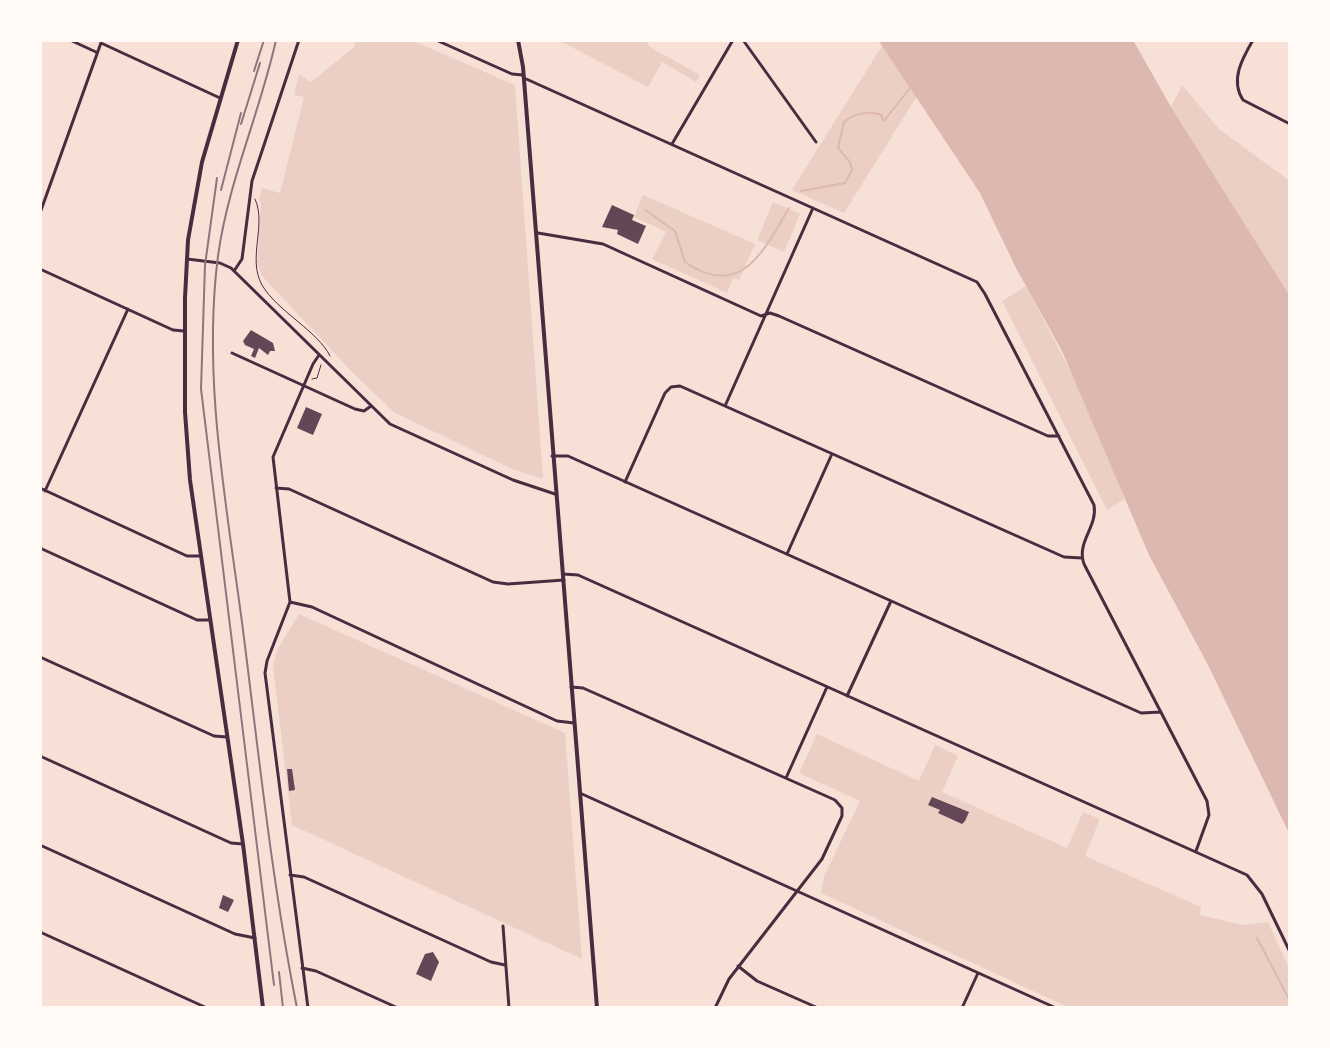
<!DOCTYPE html>
<html>
<head>
<meta charset="utf-8">
<style>
	body { margin:0 }
	#map { position:relative; width:1330px; height:1048px; overflow:hidden; background:#f7e1d7; font-family:"Sofia Sans Condensed",sans-serif }
	canvas { display:block }
	.frame { position:absolute; inset:0; border:42px solid #fffaf5; pointer-events:none }
</style>
</head>
<body>
<div id="map">
<canvas width="1330" height="1048"></canvas>
<div class="frame"></div>
</div>
<script>
const g = document.querySelector('canvas').getContext('2d');
g.lineJoin = 'round';
function paint(path, color) { g.fillStyle = color; g.fill(path, 'evenodd'); }
function stroke(path, color, width, dash) { g.strokeStyle = color; g.lineWidth = width; g.lineCap = dash ? 'butt' : 'round'; g.setLineDash(dash || []); g.stroke(path); }
const green = new Path2D(`
	M 357,40 L 411,40 L 515,85 L 543,479 L 512,469 L 395,413 L 352,372 L 262,276 L 257,263 L 261,203 L 259,199 L 262,188 L 280,193 L 304,97 L 294,95 L 299,74 L 311,82 L 353,48 Z
	M 558,40 L 645,40 L 650,47 L 700,75 L 696,82 L 662,62 L 648,87 Z
	M 882,46 L 917,96 L 844,213 L 792,190 Z
	M 1182,85 L 1219,129 L 1290,181 L 1290,296 L 1171,107 Z
	M 643,195 L 755,244 L 739,280 L 733,278 L 727,293 L 652,259 L 666,232 L 634,217 Z
	M 773,202 L 800,214 L 784,252 L 757,240 Z
	M 1026,286 L 1086,401 L 1125,499 L 1107,510 L 1002,301 Z
	M 299,614 L 565,733 L 582,959 L 292,825 L 273,666 L 277,650 Z
	M 817,734 L 919,781 L 935,745 L 958,756 L 942,792 L 1067,848 L 1083,812 L 1100,819 L 1085,856 L 1201,907 L 1200,915 L 1243,925 L 1268,922 L 1290,970 L 1290,1008 L 1070,1008 L 821,893 L 824,876 L 860,801 L 799,773 Z`);
const water = new Path2D(`
	M 878,40 L 1133,40 L 1171,107 L 1290,296 L 1290,835 L 1207,663 L 1149,555 L 1062,351 L 1016,268 L 980,193 Z`);
const stream = new Path2D(`
	M 801,191 L 845,183 L 852,170 L 850,162 L 838,148 L 844,122 C 853,114 870,110 881,115 L 884,121 L 910,88
	M 645,210 L 675,231 L 685,262 C 741,301 764,250 789,208
	M 1257,938 L 1290,1001`);
const building = new Path2D(`
	M 612,205 L 634,215 L 632,220 L 646,226 L 638,244 L 617,234 L 618,230 L 602,227 Z
	M 251,330 L 273,343 L 275,351 L 270,351 L 268,355 L 259,348 L 255,358 L 251,356 L 254,349 L 245,345 L 243,341 Z
	M 306,407 L 322,414 L 313,435 L 297,428 Z
	M 287,769 L 292,769 L 295,790 L 289,791 Z
	M 932,797 L 969,812 L 965,821 L 962,824 L 938,813 L 940,810 L 928,805 Z
	M 223,895 L 234,900 L 228,912 L 219,908 Z
	M 433,952 L 439,962 L 431,981 L 416,974 L 425,954 Z`);
const path = new Path2D(`
	M 255,199 C 267,225 247,258 262,285 C 277,311 318,331 330,356
	M 312,379 L 317,378 L 321,365`);
const minor = new Path2D(`
	M 70,40 L 96,52
	M 436,40 L 512,74 L 523,75
	M 743,40 L 816,142
	M 1253,40 C 1242,59 1230,80 1243,100 L 1290,124
	M 101,43 L 220,98
	M 524,78 L 977,282 L 985,294 L 1094,505 C 1098,527 1076,542 1084,564 L 1207,801 L 1209,815 L 1196,851
	M 672,144 L 733,40
	M 40,213 L 102,40
	M 538,233 L 603,244 L 761,316 L 770,313 L 779,316 L 1048,436 L 1059,436
	M 187,259 L 220,263 L 231,268 L 390,424 L 513,480 L 555,494
	M 40,269 L 173,330 L 184,331
	M 234,271 L 242,259 L 252,181 L 299,40
	M 232,353 L 355,409 L 364,411 L 371,406
	M 725,406 L 813,208
	M 552,456 L 568,456 L 1141,713 L 1161,712
	M 625,482 L 665,393 L 671,387 L 680,386 L 1064,557 L 1082,558
	M 40,488 L 187,556 L 200,556
	M 276,488 L 289,489 L 493,582 L 508,584 L 564,580
	M 45,491 L 128,309
	M 40,548 L 197,620 L 210,620
	M 787,554 L 831,456
	M 563,574 L 578,575 L 1247,875 L 1262,894 L 1290,952
	M 290,602 L 312,607 L 557,721 L 574,723
	M 40,657 L 214,736 L 227,737
	M 571,687 L 583,688 L 835,800 L 842,808 L 842,816 L 822,859 L 729,979 L 715,1008
	M 847,696 L 891,601
	M 40,756 L 231,843 L 243,844
	M 786,778 L 827,687
	M 582,794 L 1056,1008
	M 40,845 L 235,934 L 255,938
	M 290,875 L 304,877 L 491,962 L 505,965
	M 503,926 L 509,1008
	M 40,932 L 207,1008
	M 738,966 L 757,981 L 818,1008
	M 302,968 L 316,971 L 398,1008
	M 308,1008 L 265,673 L 267,661 L 290,602 L 273,457 L 313,364 L 319,355
	M 962,1008 L 978,973`);
const secondary = new Path2D(`
	M 238,40 L 202,162 L 188,240 L 185,298 L 185,412 L 190,480 L 243,844 L 263,1008`);
const primary = new Path2D(`
	M 518,40 L 523,67 L 597,1008`);
const rail = new Path2D(`
	M 276,40 C 260,113 228,182 218,256 C 202,380 227,507 243,630 C 259,756 272,883 297,1008
	M 254,71 L 264,40
	M 241,124 L 260,63
	M 217,178 L 205,265 L 201,389 L 274,985
	M 221,190 L 241,113
	M 279,972 L 283,1008`);
paint(green, '#ebcfc5');
paint(water, '#dcb8b0');
stroke(stream, '#dcb8b0', 2);
paint(building, '#644757');
stroke(path, '#4a2c40', 1);
stroke(minor, '#4a2c40', 3);
stroke(secondary, '#4a2c40', 4);
stroke(primary, '#4a2c40', 4);
stroke(rail, '#8f747c', 2);
</script>
</body>
</html>
